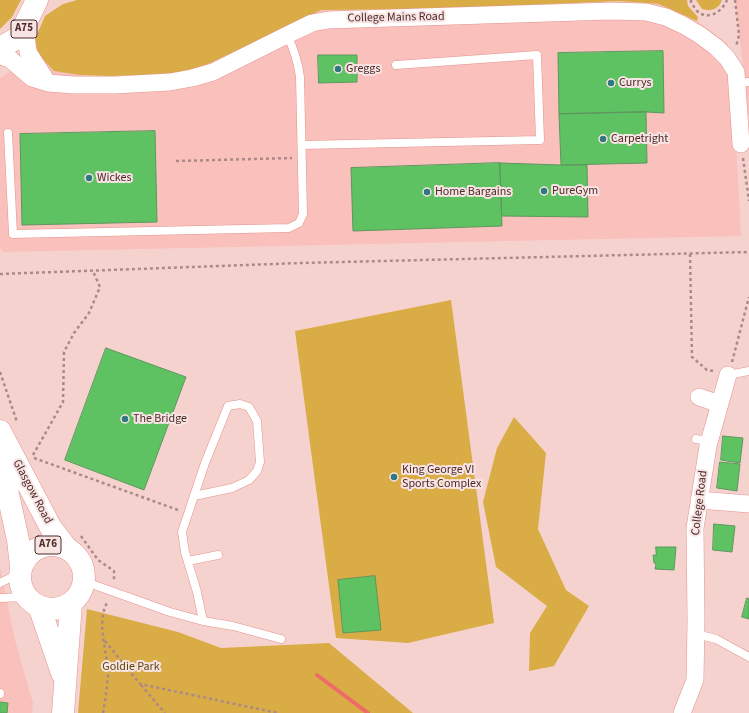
<!DOCTYPE html>
<html>
<head>
<meta charset="utf-8">
<style>
	body { margin:0 }
	canvas { display:block; background:#f6d2cf }
</style>
</head>
<body>
<canvas width="749" height="713"></canvas>
<script>
const g = document.querySelector('canvas').getContext('2d');
g.lineJoin = 'round';
function paint(path, color) { g.fillStyle = color; g.fill(path, 'evenodd'); }
function stroke(path, color, width, dash) { g.strokeStyle = color; g.lineWidth = width; g.lineCap = dash ? 'butt' : 'round'; g.setLineDash(dash || []); g.stroke(path); }
function write(font, color, halo, rows, align = 'center') {
  g.font = font + ' "Source Sans 3",sans-serif'; g.lineWidth = 4; g.setLineDash([]); g.textBaseline = 'middle'; g.strokeStyle = halo; g.fillStyle = color; for (const [text, x, y, turn = 0] of rows) {
    g.save(); g.translate(x, y); g.rotate((+turn || 0) * Math.PI / 180); g.textAlign = isNaN(turn) ? turn : align; if (halo) g.strokeText(text, 0, 0); g.fillText(text, 0, 0); g.restore();
  }
}
const built = new Path2D(`
	M 735,0 L 749,0 L 749,117 Z
	M 620,1 L 659,4 L 697,21 L 728,44 L 734,103 L 741,236 L 3,252 L 0,248 L 0,78 L 38,54 L 54,71 L 80,75 L 110,76 L 173,74 L 205,66 L 321,10 L 439,9 Z
	M 0,566 L 15,640 L 33,703 L 32,713 L 0,713 Z`);
const green = new Path2D(`
	M 0,0 L 21,0 L 12,17 L 0,29 Z
	M 77,0 L 687,0 L 688,6 L 698,17 L 697,21 L 659,4 L 620,1 L 439,9 L 321,10 L 204,66 L 173,74 L 110,76 L 80,75 L 54,71 L 38,54 L 35,39 L 45,16 L 63,4 Z
	M 696,0 L 722,0 C 719,9 711,12 702,9 Z
	M 451,300 L 494,623 L 408,643 L 336,638 L 295,331 Z
	M 514,417 L 546,453 L 538,529 L 566,590 L 589,606 L 554,666 L 529,671 L 530,633 L 547,606 L 496,567 L 483,502 L 497,448 Z
	M 87,609 L 178,632 L 221,648 L 329,643 L 413,713 L 78,713 Z`);
const stream = new Path2D(`
	M 317,675 L 368,713`);
const building = new Path2D(`
	M 663,51 L 664,113 L 646,112 L 559,114 L 558,53 Z
	M 318,55 L 357,55 L 357,82 L 319,83 Z
	M 646,112 L 647,163 L 561,165 L 559,114 Z
	M 155,131 L 157,222 L 22,225 L 20,134 Z
	M 500,163 L 502,226 L 353,231 L 351,168 Z
	M 500,163 L 561,165 L 587,165 L 588,217 L 502,216 Z
	M 106,348 L 186,377 L 144,490 L 65,460 Z
	M 723,436 L 743,438 L 740,463 L 721,460 Z
	M 720,462 L 740,464 L 737,491 L 717,488 Z
	M 714,524 L 735,526 L 732,552 L 713,550 Z
	M 656,547 L 676,547 L 674,570 L 655,569 L 656,564 L 654,563 L 653,555 L 656,555 Z
	M 375,576 L 381,630 L 343,633 L 338,580 Z
	M 747,598 L 749,599 L 749,619 L 742,617 Z
	M 0,702 L 8,703 L 7,713 L 0,713 Z`);
const path = new Path2D(`
	M 691,0 L 691,3 C 693,5 695,8 697,11 C 708,21 722,12 727,0
	M 735,0 L 739,35 L 736,47
	M 743,158 L 749,201
	M 176,161 L 292,158
	M 690,254 L 692,357 L 707,370 L 715,371
	M 0,274 L 301,263 L 749,252
	M 732,362 L 749,297
	M 0,372 L 17,422
	M 33,455 L 63,402 L 64,352 L 74,333 L 89,313 L 100,287 L 93,271
	M 34,458 L 178,510
	M 81,536 L 98,560 L 114,571 L 114,582
	M 105,641 L 140,684 L 278,713
	M 141,685 L 165,713
	M 103,713 C 105,701 107,688 108,675 C 108,652 95,623 108,601`);
const service = new Path2D(`
	M 737,83 L 749,82
	M 8,133 L 13,234 L 289,228 L 299,223 L 303,214 L 300,77 C 298,62 294,49 287,35
	M 302,145 L 540,140 L 537,55 L 396,65
	M 728,375 L 749,371
	M 696,439 L 709,441
	M 194,496 L 232,488 L 249,480 L 257,471 L 260,462 L 257,421 L 249,407 L 240,404 L 228,406 L 205,463 L 182,532 L 185,552 L 197,592 L 203,621
	M 188,561 L 218,555
	M 83,581 L 170,612 L 203,621 L 233,626 L 281,639
	M 0,583 L 20,573
	M 0,598 L 27,597
	M 696,634 L 716,639 L 749,657
	M 0,693 L 0,694`);
const minor = new Path2D(`
	M 25,26 L 28,52 L 48,83
	M 0,56 L 10,59 L 32,78 L 48,83 L 74,85 L 115,85 L 170,82 L 192,78 L 213,72 L 287,35 L 312,23 L 328,20 L 611,11 L 646,12 L 666,17 L 683,25 L 700,35 L 716,47 L 727,58 L 736,72 L 741,144
	M 699,397 L 720,404
	M 699,500 L 749,504
	M 682,713 L 695,680 L 696,621 L 695,528 L 708,446 L 728,375`);
const primary = new Path2D(`
	M 0,431 L 51,528 L 67,549
	M 1,441 L 3,471 L 18,540 L 21,566
	M20 577a32 32 0 1 1 64 0a32 32 0 1 1-64 0Z
	M 39,606 L 62,673
	M 63,713 L 71,603`);
const trunk = new Path2D(`
	M 0,48 L 19,37 L 37,0`);
const markers = [
	[338,69,4,"#2f787f"],
	[611,83,4,"#2f787f"],
	[603,139,4,"#2f787f"],
	[89,178,4,"#2f787f"],
	[544,191,4,"#2f787f"],
	[427,192,4,"#2f787f"],
	[125,419,4,"#2f787f"],
	[394,477,4,"#2f787f"]
];
const shields = [
	[24,29,26],
	[48,545,26]
];
const shieldNames = [
	["A75",24,29],
	["A76",48,545]
];
const streetNames = [
	["College Mains Road",396,18,-1],
	["Glasgow Road",32,492,62],
	["College Road",700,503,-83]
];
const poiNames = [
	["Greggs",346,69],
	["Currys",619,83],
	["Carpetright",611,139],
	["Wickes",97,178],
	["PureGym",552,191],
	["Home Bargains",435,192],
	["The Bridge",133,419],
	["King George VI",402,470],
	["Sports Complex",402,484]
];
const parkNames = [
	["Goldie Park",131,667]
];
paint(built, '#fac0bb');
paint(green, '#d9ac46');
stroke(stream, '#ed6c67', 4);
paint(building, '#5ec162');
stroke(building, '#5e975f', 1);
stroke(service, '#e5928c', 9);
stroke(minor, '#e5928c', 18);
stroke(primary, '#e5928c', 23);
stroke(trunk, '#e5928c', 23);
stroke(path, '#ac8986', 2.5, [3, 3]);
stroke(service, '#fff', 8);
stroke(minor, '#fff', 17);
stroke(primary, '#fff', 22);
stroke(trunk, '#fff', 22);
for (const [x, y, r, color] of markers) { const dot = new Path2D(); dot.arc(x, y, r, 0, 2 * Math.PI); g.fillStyle = color; g.fill(dot); stroke(dot, '#f7e4e3', 1.5); }
for (const [x, y, w] of shields) { const box = new Path2D(); box.roundRect(x - w / 2, y - 9, w, 18, 3); g.fillStyle = '#f7e4e3'; g.fill(box); stroke(box, '#4d2b29', 1); }
write('bold 11px', '#4d2b29', null, shieldNames);
write('12px', '#4d2b29', '#f7e4e3', streetNames);
write('12px', '#4d2b29', '#f7e4e3', poiNames, 'left');
write('12px', '#5d460d', '#f7e4e3', parkNames);
</script>
</body>
</html>
